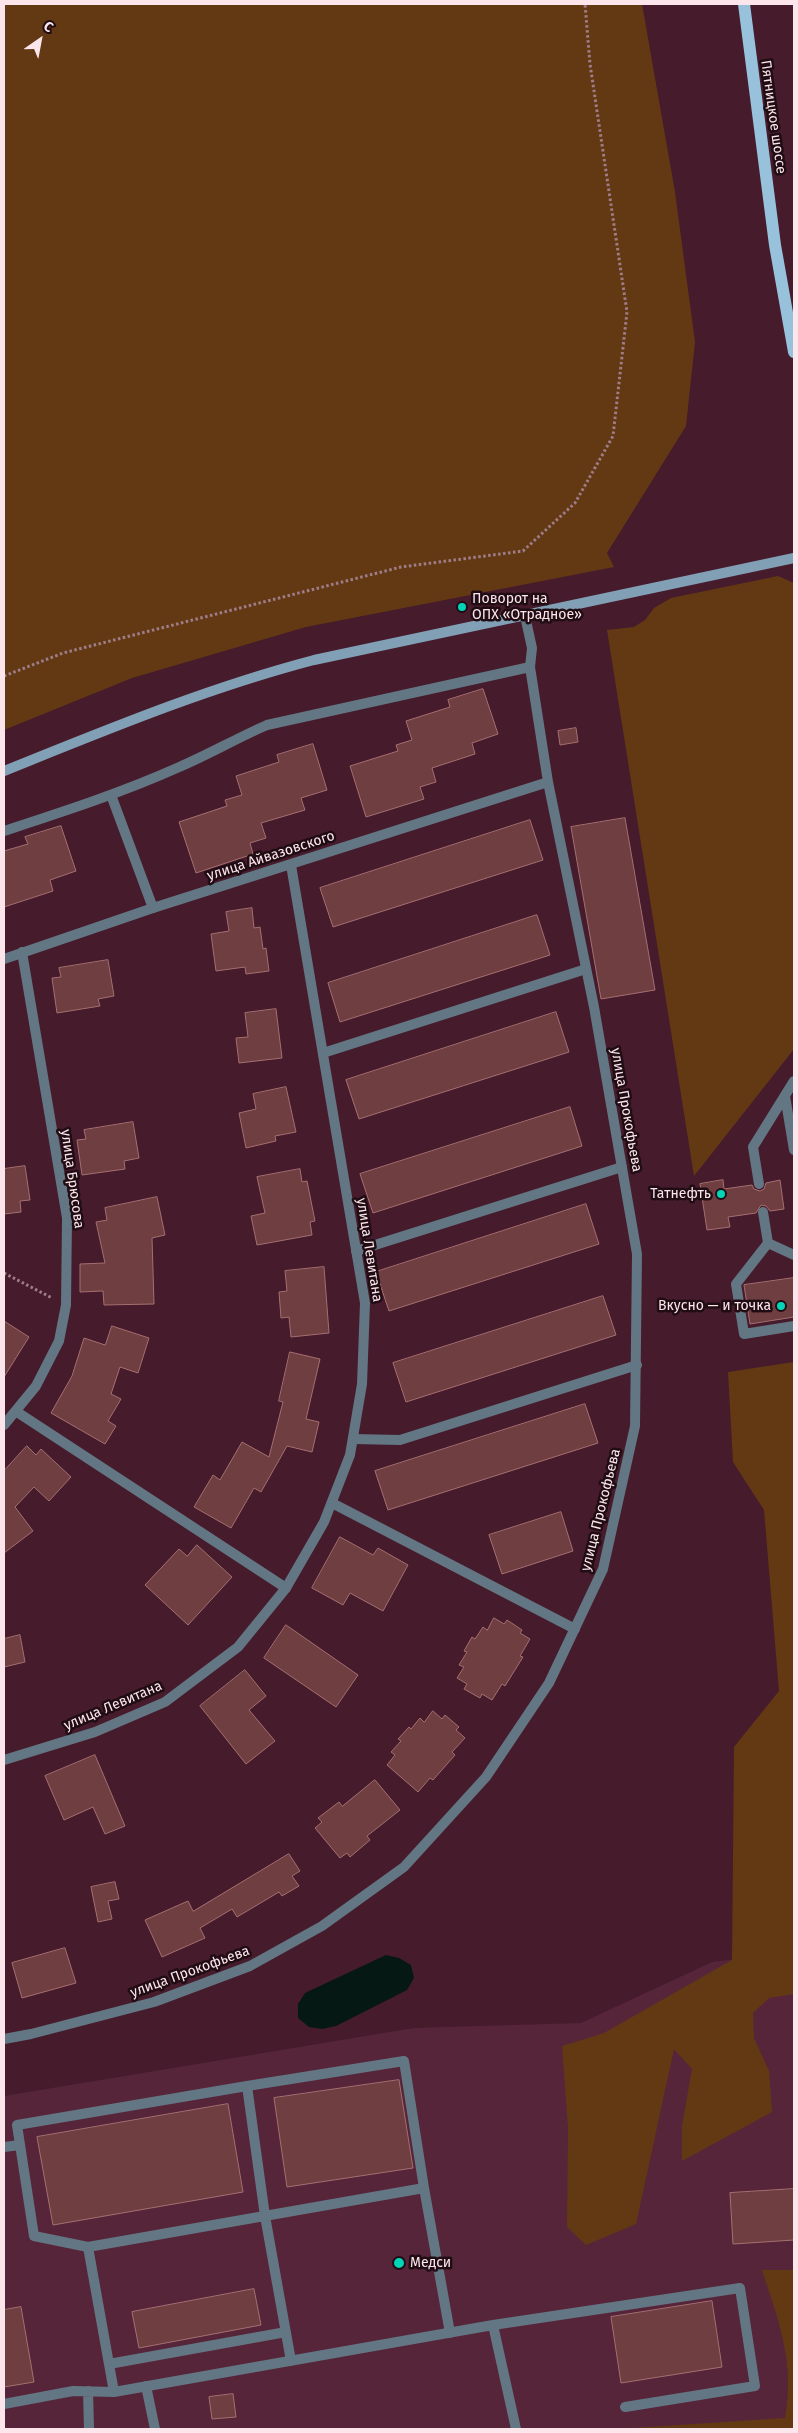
<!DOCTYPE html>
<html>
<head>
<meta charset="utf-8">
<style>
	body { margin:0 }
	#map { position:relative; width:798px; height:2433px; overflow:hidden; background:#461b2c; font-family:"Fira Sans",sans-serif }
	canvas { display:block }
	.frame { position:absolute; inset:0; border:5px solid #fde5ec; pointer-events:none }
	.north { position:absolute; left:15px; top:15px; width:50px; height:50px; -webkit-text-stroke:4px #200d14; paint-order:stroke; rotate:33deg; font-size:14px; font-weight:700; line-height:20px; text-align:center; color:#fde5ec }
	.north::after { content:''; display:block; margin:auto; width:18px; height:22px; background:#fde5ec; clip-path:polygon(50% 0,100% 100%,50% 72%,0 100%) }
</style>
</head>
<body>
<div id="map">
<canvas width="798" height="2433"></canvas>
<div class="frame"></div>
<div class="north">С</div>
</div>
<script>
const g = document.querySelector('canvas').getContext('2d');
g.lineJoin = 'round';
function paint(path, color) { g.fillStyle = color; g.fill(path, 'evenodd'); }
function stroke(path, color, width, dash) { g.strokeStyle = color; g.lineWidth = width; g.lineCap = dash ? 'butt' : 'round'; g.setLineDash(dash || []); g.stroke(path); }
function write(font, color, halo, rows, align = 'center') {
  g.font = font + ' "Fira Sans",sans-serif'; g.lineWidth = 5; g.setLineDash([]); g.textBaseline = 'middle'; g.strokeStyle = halo; g.fillStyle = color; for (const [text, x, y, turn = 0] of rows) {
    g.save(); g.translate(x, y); g.rotate((+turn || 0) * Math.PI / 180); g.textAlign = isNaN(turn) ? turn : align; if (halo) g.strokeText(text, 0, 0); g.fillText(text, 0, 0); g.restore();
  }
}
const built = new Path2D(`
	M 794,1952 L 794,2429 L 4,2429 L 4,2096 L 414,2028 L 581,2023 L 712,1962 Z`);
const green = new Path2D(`
	M 4,4 L 642,4 L 675,192 L 695,342 L 686,426 L 607,553 L 614,567 L 306,627 L 132,678 L 4,730 Z
	M 778,576 L 794,583 L 794,1049 L 694,1176 L 607,630 L 634,627 L 645,620 L 654,608 L 671,598 Z
	M 794,1362 L 794,1994 L 769,1998 L 753,2013 L 754,2038 L 769,2071 L 772,2112 L 682,2161 L 682,2126 L 692,2069 L 674,2049 L 636,2224 L 586,2245 L 567,2227 L 568,2127 L 562,2046 L 604,2033 L 732,1960 L 734,1747 L 779,1691 L 764,1510 L 733,1462 L 728,1372 Z
	M 762,2270 L 794,2270 L 794,2429 L 618,2429 L 785,2418 C 795,2362 779,2322 762,2270 Z`);
const water = new Path2D(`
	M 386,1955 L 399,1958 L 411,1965 L 414,1978 L 407,1990 L 336,2026 L 322,2029 L 309,2027 L 298,2018 L 298,2004 L 305,1993 Z`);
const building = new Path2D(`
	M 483,689 L 498,734 L 472,743 L 475,754 L 432,768 L 436,782 L 420,787 L 424,799 L 366,817 L 350,766 L 398,751 L 396,745 L 412,740 L 406,721 L 450,707 L 448,700 Z
	M 576,728 L 578,742 L 560,745 L 558,731 Z
	M 313,744 L 327,790 L 301,798 L 305,810 L 261,823 L 266,838 L 250,843 L 253,854 L 196,873 L 179,822 L 227,806 L 225,800 L 242,795 L 236,776 L 279,762 L 277,755 Z
	M 625,818 L 655,990 L 601,999 L 571,827 Z
	M 530,820 L 543,860 L 333,927 L 320,888 Z
	M 61,826 L 76,871 L 50,880 L 53,891 L 4,907 L 4,851 L 28,844 L 25,837 Z
	M 252,908 L 254,928 L 260,927 L 263,949 L 266,948 L 269,971 L 246,974 L 245,967 L 216,971 L 211,934 L 229,931 L 226,912 Z
	M 537,915 L 550,955 L 340,1022 L 328,983 Z
	M 108,960 L 114,996 L 98,999 L 100,1006 L 57,1013 L 52,978 L 61,977 L 59,968 Z
	M 276,1009 L 282,1058 L 239,1063 L 236,1038 L 248,1037 L 245,1013 Z
	M 556,1012 L 569,1052 L 359,1119 L 346,1080 Z
	M 286,1087 L 296,1132 L 275,1136 L 276,1141 L 246,1148 L 239,1113 L 256,1109 L 253,1094 Z
	M 570,1107 L 582,1146 L 373,1213 L 360,1174 Z
	M 133,1122 L 139,1158 L 124,1161 L 125,1169 L 82,1175 L 77,1140 L 86,1139 L 84,1130 Z
	M 25,1166 L 30,1200 L 20,1201 L 21,1212 L 4,1214 L 4,1169 Z
	M 300,1169 L 302,1182 L 307,1181 L 315,1221 L 310,1222 L 312,1235 L 257,1245 L 251,1216 L 265,1213 L 257,1177 Z
	M 723,1180 L 724,1189 L 752,1185 L 754,1189 L 760,1191 L 764,1189 L 766,1183 L 780,1180 L 784,1209 L 770,1211 L 766,1206 L 761,1205 L 756,1213 L 728,1217 L 730,1227 L 707,1230 L 700,1184 Z
	M 157,1197 L 165,1235 L 152,1238 L 154,1304 L 104,1305 L 103,1291 L 80,1292 L 80,1264 L 105,1263 L 96,1222 L 107,1220 L 105,1208 Z
	M 586,1204 L 599,1244 L 389,1311 L 376,1272 Z
	M 324,1267 L 329,1333 L 291,1337 L 289,1317 L 281,1318 L 279,1292 L 287,1291 L 285,1271 Z
	M 794,1278 L 794,1317 L 750,1324 L 744,1285 Z
	M 603,1296 L 616,1335 L 406,1402 L 393,1363 Z
	M 4,1321 L 29,1337 L 4,1377 Z
	M 112,1326 L 149,1338 L 138,1373 L 120,1367 L 111,1394 L 121,1399 L 108,1421 L 116,1426 L 105,1444 L 51,1413 L 72,1376 L 84,1338 L 105,1345 Z
	M 290,1352 L 320,1359 L 306,1419 L 319,1422 L 312,1452 L 287,1446 L 261,1492 L 254,1488 L 231,1528 L 194,1507 L 213,1475 L 220,1480 L 242,1442 L 269,1457 L 283,1402 L 279,1401 Z
	M 585,1404 L 598,1443 L 388,1510 L 375,1471 Z
	M 27,1446 L 36,1455 L 41,1449 L 71,1477 L 49,1501 L 34,1487 L 15,1507 L 33,1531 L 4,1553 L 4,1471 Z
	M 561,1512 L 573,1551 L 502,1574 L 489,1535 Z
	M 340,1537 L 373,1555 L 378,1548 L 408,1565 L 383,1611 L 350,1593 L 343,1605 L 312,1588 Z
	M 197,1545 L 232,1577 L 188,1625 L 145,1585 L 179,1549 L 187,1556 Z
	M 494,1618 L 504,1624 L 507,1620 L 522,1630 L 520,1633 L 530,1639 L 520,1656 L 523,1657 L 505,1686 L 502,1684 L 492,1700 L 482,1694 L 480,1698 L 464,1689 L 467,1684 L 457,1678 L 464,1667 L 459,1665 L 467,1652 L 464,1651 L 472,1637 L 475,1639 L 483,1627 L 487,1630 Z
	M 286,1625 L 358,1675 L 336,1707 L 264,1658 Z
	M 20,1635 L 25,1662 L 4,1667 L 4,1639 Z
	M 245,1670 L 266,1696 L 249,1710 L 275,1741 L 246,1764 L 200,1706 Z
	M 433,1711 L 442,1719 L 445,1715 L 459,1727 L 456,1730 L 465,1738 L 452,1752 L 455,1755 L 433,1780 L 430,1778 L 418,1792 L 387,1765 L 395,1755 L 391,1752 L 401,1741 L 398,1739 L 409,1727 L 411,1729 L 420,1718 L 424,1722 Z
	M 95,1755 L 125,1826 L 105,1834 L 93,1807 L 64,1820 L 45,1776 Z
	M 375,1780 L 400,1810 L 367,1836 L 370,1840 L 350,1857 L 347,1853 L 340,1858 L 315,1828 L 322,1822 L 318,1818 L 339,1802 L 342,1806 Z
	M 289,1854 L 300,1871 L 292,1876 L 299,1886 L 282,1896 L 279,1892 L 237,1917 L 232,1909 L 200,1928 L 205,1938 L 162,1957 L 145,1920 L 188,1901 L 193,1911 Z
	M 115,1882 L 119,1899 L 108,1901 L 112,1919 L 98,1922 L 91,1887 Z
	M 65,1948 L 76,1983 L 22,1998 L 12,1963 Z
	M 399,2080 L 413,2168 L 287,2187 L 274,2098 Z
	M 228,2104 L 243,2192 L 53,2225 L 37,2137 Z
	M 794,2189 L 794,2240 L 733,2244 L 730,2193 Z
	M 254,2289 L 261,2325 L 139,2348 L 132,2312 Z
	M 712,2301 L 722,2367 L 621,2383 L 611,2317 Z
	M 21,2307 L 34,2382 L 4,2387 L 4,2310 Z
	M 233,2394 L 236,2417 L 212,2419 L 209,2397 Z`);
const path = new Path2D(`
	M 4,676 L 63,653 L 401,567 L 523,551 L 575,503 L 613,436 L 627,312 L 590,64 L 585,4
	M 4,1273 L 52,1298`);
const lane = new Path2D(`
	M 525,616 L 532,648 L 530,667
	M 111,795 L 153,908
	M 323,1053 L 586,969
	M 785,1096 L 794,1150
	M 759,1184 L 753,1147 L 794,1081
	M 763,1212 L 768,1243 L 794,1255
	M 768,1243 L 736,1284 L 744,1334 L 794,1326
	M 356,1251 L 622,1167
	M 17,1412 L 286,1588
	M 353,1439 L 400,1440 L 637,1365
	M 332,1503 L 575,1629
	M 4,2147 L 20,2145
	M 88,2247 L 34,2236 L 17,2125 L 247,2086
	M 493,2325 L 516,2429
	M 291,2361 L 265,2216 L 247,2086 L 404,2061 L 424,2188
	M 109,2364 L 286,2332
	M 146,2386 L 155,2429
	M 88,2391 L 89,2429
	M 114,2392 L 88,2247 L 424,2188 L 450,2333
	M 4,2404 L 73,2391 L 114,2392 L 493,2325 L 740,2288 L 755,2386 L 625,2407`);
const street = new Path2D(`
	M 4,831 C 62,812 121,793 177,768 C 208,755 237,738 267,725 L 530,667 L 548,782 L 594,1007 L 637,1254 L 635,1426 L 603,1569 L 549,1683 L 486,1777 L 404,1867 L 322,1926 L 250,1966 L 154,2002 L 31,2034 L 4,2039
	M 4,959 L 153,908 L 548,782
	M 4,1425 L 36,1386 L 59,1341 L 66,1305 L 67,1218 L 22,952
	M 4,1760 L 95,1732 L 165,1702 L 238,1647 L 286,1588 L 324,1522 L 350,1455 L 362,1384 L 365,1303 L 291,865`);
const secondary = new Path2D(`
	M 4,771 C 106,730 207,688 314,660 L 794,558`);
const primary = new Path2D(`
	M 744,4 L 775,245 L 794,352`);
const markers = [
	[462,607,5,"#00d5b7"],
	[721,1194,5,"#00d5b7"],
	[781,1306,5,"#00d5b7"],
	[399,2263,6,"#00d5b7"]
];
const streetNames = [
	["Пятницкое шоссе",773,117,82],
	["улица Айвазовского",271,856,-18],
	["улица Прокофьева",626,1110,80],
	["улица Брюсова",72,1179,82],
	["улица Левитана",369,1250,81],
	["улица Прокофьева",601,1510,-76],
	["улица Левитана",113,1706,-23],
	["улица Прокофьева",190,1972,-20]
];
const poiNames = [
	["Поворот на",472,599],
	["ОПХ «Отрадное»",472,615],
	["Татнефть",711,1194,"right"],
	["Вкусно — и точка",771,1306,"right"],
	["Медси",410,2263]
];
paint(built, '#562539');
paint(green, '#633914');
paint(water, '#051814');
paint(building, '#6e3e40');
stroke(building, '#a56f71', 1);
stroke(path, '#9f7d89', 3, [2.5, 2.5]);
stroke(lane, '#637683', 10);
stroke(street, '#637683', 10);
stroke(secondary, '#81a0b5', 10);
stroke(primary, '#98c1dc', 12);
for (const [x, y, r, color] of markers) { const dot = new Path2D(); dot.arc(x, y, r, 0, 2 * Math.PI); g.fillStyle = color; g.fill(dot); stroke(dot, '#200d14', 2); }
write('14px', '#fde5ec', '#200d14', streetNames);
write('14px', '#fde5ec', '#200d14', poiNames, 'left');
</script>
</body>
</html>
